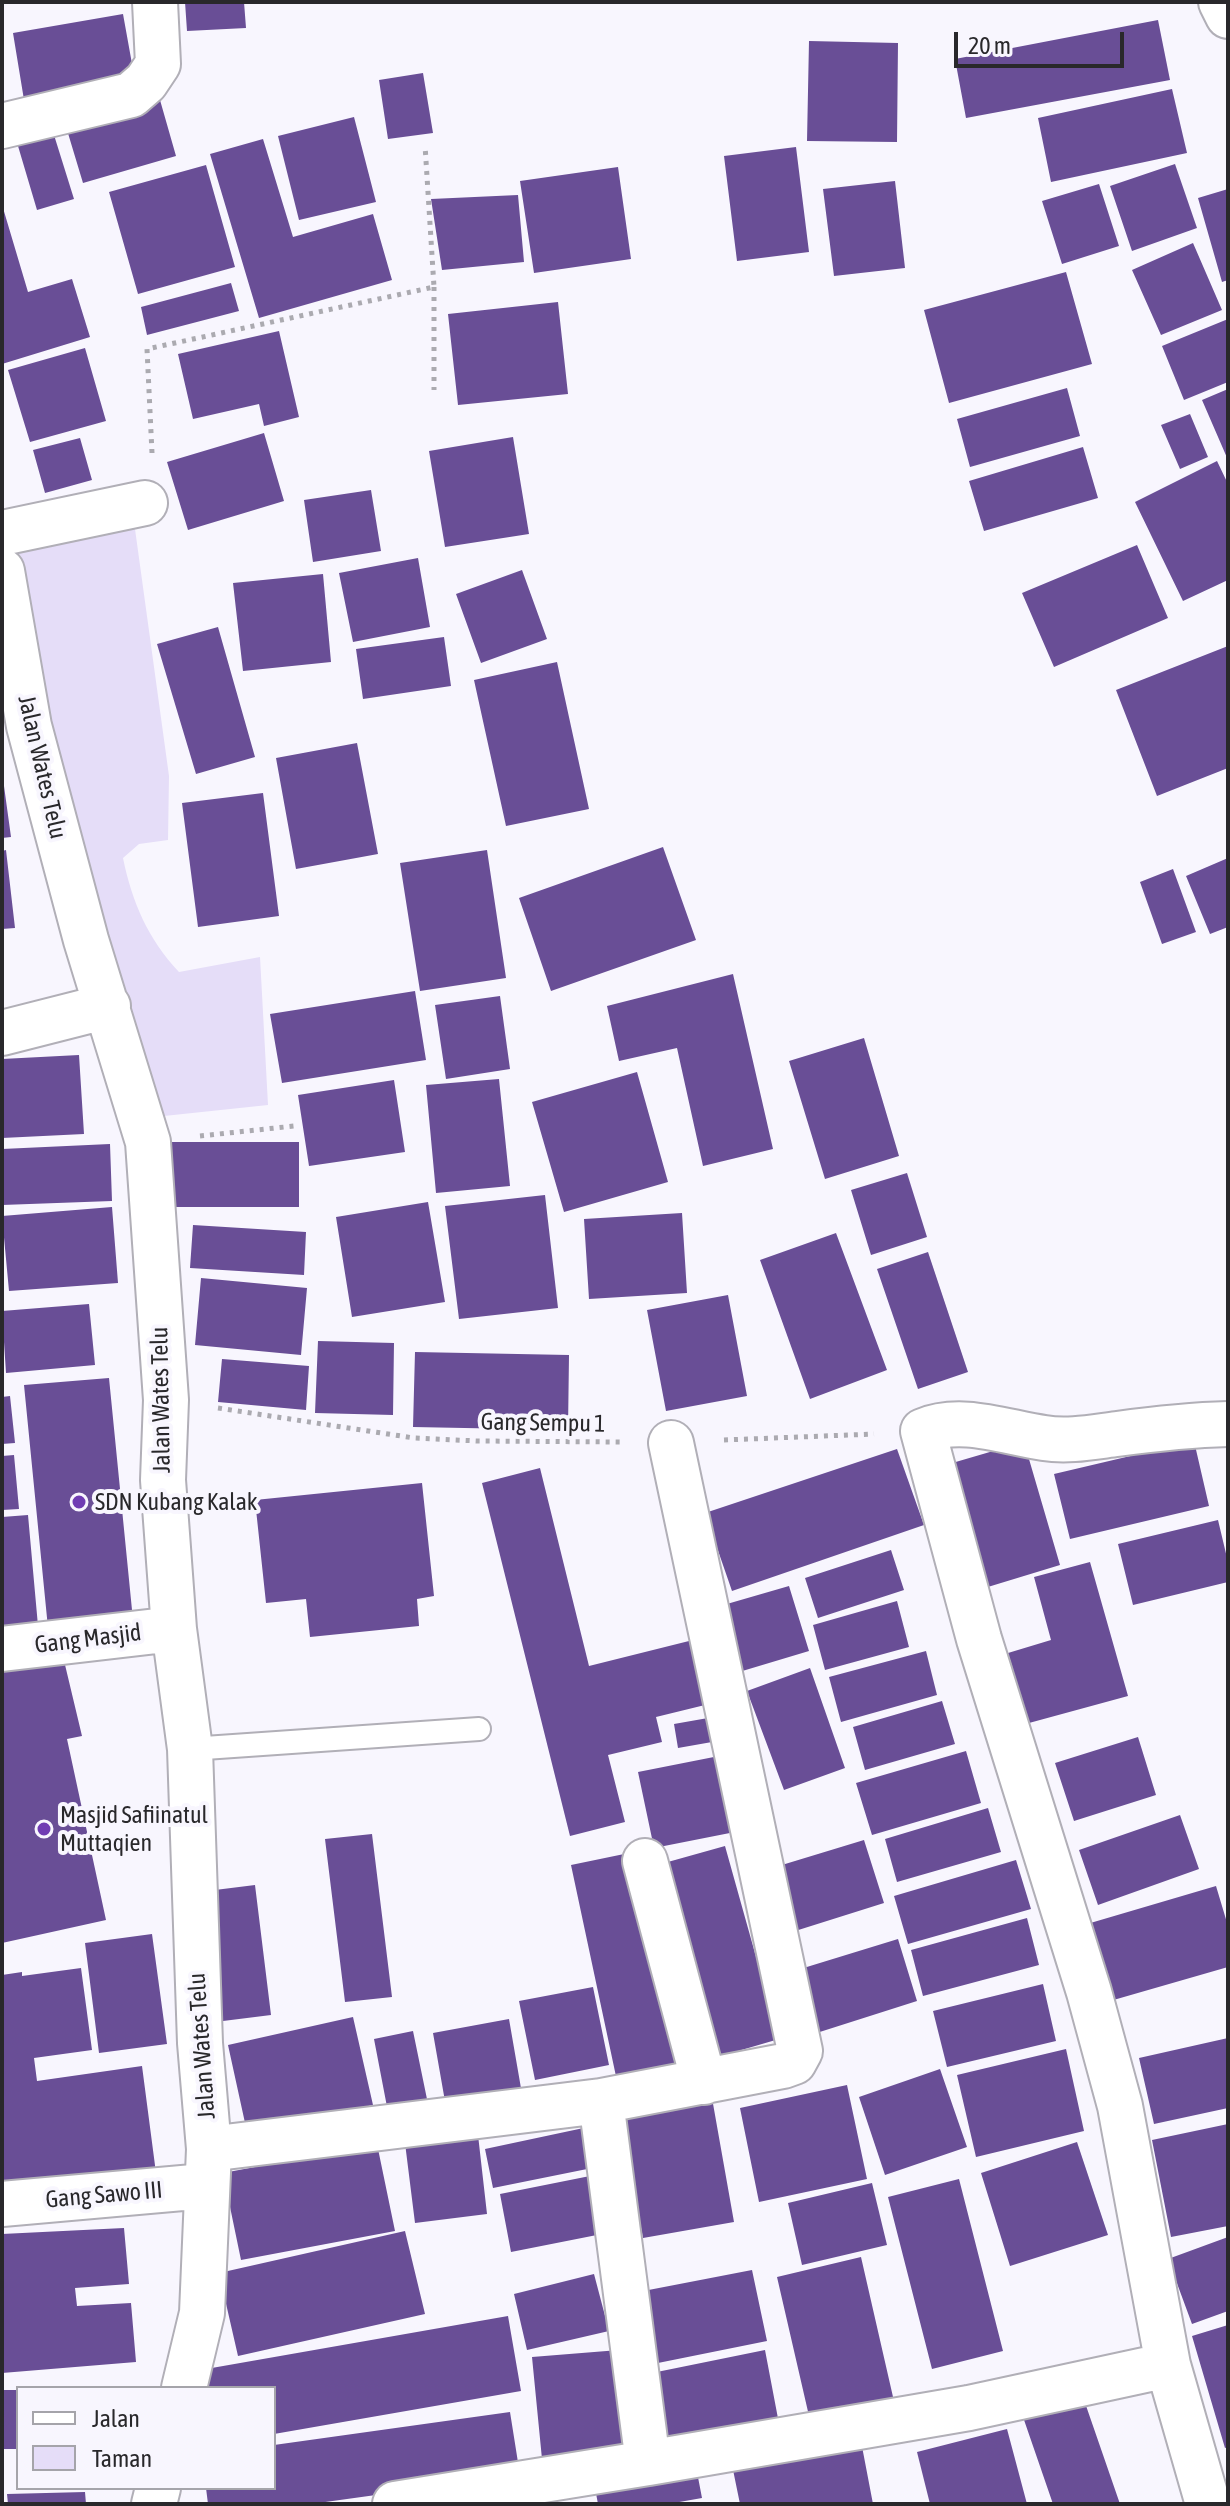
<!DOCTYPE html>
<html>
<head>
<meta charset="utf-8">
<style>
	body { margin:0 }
	#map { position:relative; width:1230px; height:2506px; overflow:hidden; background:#f8f6fe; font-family:"Asap Condensed",sans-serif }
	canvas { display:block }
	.frame { position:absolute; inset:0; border:4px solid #29282b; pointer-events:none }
	.legend { position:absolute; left:16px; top:2386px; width:260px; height:104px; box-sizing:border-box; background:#f8f6fe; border:2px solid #a5a4aa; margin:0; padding:10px 14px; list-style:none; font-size:24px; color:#29282b }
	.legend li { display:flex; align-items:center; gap:16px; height:40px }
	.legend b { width:40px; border:2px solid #a5a4aa }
	.scale { position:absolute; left:954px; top:32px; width:170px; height:36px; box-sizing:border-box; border:4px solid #29282b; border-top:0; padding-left:10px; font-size:24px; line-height:28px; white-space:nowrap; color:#29282b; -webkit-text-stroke:6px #f8f6fe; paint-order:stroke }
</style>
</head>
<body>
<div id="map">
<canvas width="1230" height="2506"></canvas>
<div class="frame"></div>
<ul class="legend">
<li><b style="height:10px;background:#fff"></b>Jalan</li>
<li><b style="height:22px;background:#e5ddf8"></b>Taman</li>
</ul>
<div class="scale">20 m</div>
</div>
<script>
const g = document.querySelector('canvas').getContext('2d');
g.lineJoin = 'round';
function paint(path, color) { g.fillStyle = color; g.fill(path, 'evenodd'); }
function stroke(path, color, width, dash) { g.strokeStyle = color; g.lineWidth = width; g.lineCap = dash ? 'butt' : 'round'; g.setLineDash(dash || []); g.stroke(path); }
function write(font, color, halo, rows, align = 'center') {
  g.font = font + ' "Asap Condensed",sans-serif'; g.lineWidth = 8; g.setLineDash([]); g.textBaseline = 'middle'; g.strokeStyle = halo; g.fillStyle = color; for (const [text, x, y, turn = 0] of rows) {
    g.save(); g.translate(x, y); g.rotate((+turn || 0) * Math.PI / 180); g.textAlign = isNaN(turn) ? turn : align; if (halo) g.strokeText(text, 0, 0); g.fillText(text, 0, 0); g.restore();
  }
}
const green = new Path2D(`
	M 135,529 L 169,776 L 168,840 L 139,844 L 123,858 C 132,902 148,939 179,972 L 260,957 L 268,1105 L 164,1116 L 119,1003 L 46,732 L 18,547 Z`);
const building = new Path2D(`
	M 185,2 L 244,2 L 246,28 L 187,31 Z
	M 123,14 L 136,86 L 25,106 L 13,33 Z
	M 1158,20 L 1170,80 L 966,118 L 955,59 Z
	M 809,41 L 898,43 L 897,142 L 807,141 Z
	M 423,73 L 433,133 L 388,139 L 379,80 Z
	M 1172,89 L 1187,153 L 1051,182 L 1038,118 Z
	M 158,93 L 176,156 L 83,183 L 64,120 Z
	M 354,117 L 376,202 L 299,220 L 278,136 Z
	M 54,135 L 74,199 L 37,210 L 18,146 Z
	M 263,139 L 293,237 L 373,214 L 392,280 L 259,318 L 210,154 Z
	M 796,147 L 809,252 L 737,261 L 724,156 Z
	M 1175,164 L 1197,228 L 1132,251 L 1110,186 Z
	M 206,165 L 235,267 L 138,294 L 109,192 Z
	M 618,167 L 631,259 L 534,273 L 520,181 Z
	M 895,181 L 905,268 L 834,276 L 823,189 Z
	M 1099,184 L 1119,246 L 1062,264 L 1042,201 Z
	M 1228,189 L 1228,280 L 1222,282 L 1198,198 Z
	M 518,195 L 524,262 L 442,270 L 431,199 Z
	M 3,208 L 28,292 L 72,279 L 90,337 L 2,364 Z
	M 1193,243 L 1222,310 L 1161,335 L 1132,270 Z
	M 1066,272 L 1092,364 L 949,403 L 924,310 Z
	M 231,283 L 239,311 L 147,335 L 141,307 Z
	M 558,302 L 568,394 L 458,405 L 448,314 Z
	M 1228,319 L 1228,382 L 1184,400 L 1162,346 Z
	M 279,331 L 299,417 L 264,426 L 259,404 L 193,419 L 178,354 Z
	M 85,348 L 106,421 L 30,442 L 8,370 Z
	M 1067,388 L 1080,436 L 970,467 L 957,419 Z
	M 1228,389 L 1228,460 L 1202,400 Z
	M 1190,414 L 1208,457 L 1180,469 L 1161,425 Z
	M 264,433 L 284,501 L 188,530 L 167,462 Z
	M 513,437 L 529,534 L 445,547 L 429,451 Z
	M 80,438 L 92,480 L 45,493 L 33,450 Z
	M 1083,447 L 1098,498 L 984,531 L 969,481 Z
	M 1217,461 L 1228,484 L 1228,580 L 1183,601 L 1135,502 Z
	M 371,490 L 381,551 L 313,562 L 304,500 Z
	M 1137,545 L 1168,618 L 1054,667 L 1022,593 Z
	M 418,558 L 430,627 L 353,642 L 339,573 Z
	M 522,570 L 547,639 L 481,663 L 456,594 Z
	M 323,574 L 331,662 L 243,671 L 233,583 Z
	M 218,627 L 255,757 L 196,774 L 157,644 Z
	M 444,637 L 451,686 L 363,699 L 356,649 Z
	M 1228,646 L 1228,768 L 1157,796 L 1116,690 Z
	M 557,662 L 589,809 L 506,826 L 474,680 Z
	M 357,743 L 378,854 L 296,869 L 276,758 Z
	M 4,786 L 11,837 L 2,838 L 2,787 Z
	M 263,793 L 279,916 L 198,927 L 182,803 Z
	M 663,847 L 696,940 L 551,991 L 519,898 Z
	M 6,850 L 15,928 L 2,929 L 2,851 Z
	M 487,850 L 506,978 L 420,991 L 400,863 Z
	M 1228,858 L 1228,927 L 1210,934 L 1186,876 Z
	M 1173,869 L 1196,932 L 1162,944 L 1140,882 Z
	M 733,974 L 773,1149 L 703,1166 L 677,1048 L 619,1061 L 607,1006 Z
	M 415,991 L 426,1060 L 282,1083 L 270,1014 Z
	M 500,996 L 510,1069 L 446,1079 L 435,1005 Z
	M 864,1038 L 899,1156 L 825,1179 L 789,1061 Z
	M 79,1055 L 84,1134 L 2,1138 L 2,1059 Z
	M 637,1072 L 668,1182 L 564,1212 L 532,1102 Z
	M 499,1079 L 510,1186 L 436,1193 L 426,1085 Z
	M 394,1080 L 405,1152 L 309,1166 L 298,1095 Z
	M 171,1142 L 299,1142 L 299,1207 L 170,1207 Z
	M 110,1144 L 112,1201 L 2,1205 L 2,1149 Z
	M 907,1173 L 927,1237 L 871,1255 L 851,1190 Z
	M 545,1195 L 558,1308 L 459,1319 L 445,1206 Z
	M 428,1202 L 445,1302 L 352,1317 L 336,1217 Z
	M 112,1207 L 118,1283 L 9,1291 L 2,1216 Z
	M 682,1213 L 687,1293 L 589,1299 L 584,1219 Z
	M 193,1225 L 306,1232 L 304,1275 L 190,1268 Z
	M 836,1233 L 887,1370 L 810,1399 L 760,1260 Z
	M 928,1252 L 968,1372 L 918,1389 L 877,1269 Z
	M 201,1278 L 307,1288 L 301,1355 L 195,1345 Z
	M 728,1295 L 747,1396 L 666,1411 L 647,1310 Z
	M 89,1304 L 95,1365 L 6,1373 L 2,1311 Z
	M 318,1341 L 394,1343 L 393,1415 L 315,1413 Z
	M 415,1352 L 569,1355 L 568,1430 L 413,1427 Z
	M 222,1359 L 309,1366 L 306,1410 L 218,1402 Z
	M 109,1378 L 133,1620 L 48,1628 L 24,1385 Z
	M 10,1396 L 15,1443 L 2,1444 L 2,1397 Z
	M 1194,1441 L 1209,1506 L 1070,1539 L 1054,1474 Z
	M 1024,1442 L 1060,1565 L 978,1590 L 942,1466 Z
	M 897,1449 L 924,1525 L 732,1591 L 705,1513 Z
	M 14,1455 L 19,1509 L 2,1510 L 2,1456 Z
	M 540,1468 L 589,1666 L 689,1641 L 705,1705 L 656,1717 L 662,1742 L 608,1755 L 625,1822 L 570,1836 L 482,1483 Z
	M 422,1483 L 434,1596 L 417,1599 L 419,1626 L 310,1637 L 306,1599 L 266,1603 L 255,1500 Z
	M 28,1515 L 39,1637 L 2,1640 L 2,1517 Z
	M 1218,1520 L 1228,1562 L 1228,1582 L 1133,1605 L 1118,1544 Z
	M 891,1550 L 904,1590 L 818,1618 L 805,1578 Z
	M 1090,1562 L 1128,1696 L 1029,1723 L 1008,1653 L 1051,1640 L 1034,1577 Z
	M 789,1586 L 809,1651 L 739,1672 L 720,1606 Z
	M 897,1601 L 909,1647 L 825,1670 L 813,1625 Z
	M 61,1648 L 82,1736 L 67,1739 L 106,1920 L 2,1943 L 2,1662 Z
	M 926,1651 L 937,1695 L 841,1722 L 829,1677 Z
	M 810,1668 L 845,1768 L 784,1790 L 747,1691 Z
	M 942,1701 L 955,1744 L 865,1770 L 853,1727 Z
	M 708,1718 L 712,1742 L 678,1748 L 674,1724 Z
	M 1138,1737 L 1156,1795 L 1074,1821 L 1055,1763 Z
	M 966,1751 L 981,1803 L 872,1835 L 856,1783 Z
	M 724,1755 L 740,1831 L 654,1848 L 638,1772 Z
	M 988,1808 L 1001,1852 L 897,1882 L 885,1839 Z
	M 1180,1815 L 1199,1869 L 1098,1905 L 1079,1850 Z
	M 372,1834 L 392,1997 L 345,2002 L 325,1839 Z
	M 864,1840 L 884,1903 L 792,1932 L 772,1868 Z
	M 725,1846 L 779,2039 L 704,2061 L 650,1867 Z
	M 629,1853 L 676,2069 L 617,2081 L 571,1865 Z
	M 1016,1860 L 1031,1909 L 908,1944 L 894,1896 Z
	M 255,1885 L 271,2015 L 223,2021 L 207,1891 Z
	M 1216,1886 L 1228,1926 L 1228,1967 L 1110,2001 L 1087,1924 Z
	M 1027,1918 L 1039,1965 L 923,1996 L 911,1950 Z
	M 152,1934 L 167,2044 L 99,2053 L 85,1943 Z
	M 898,1939 L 917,2001 L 804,2037 L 784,1974 Z
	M 81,1968 L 92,2050 L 34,2058 L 37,2081 L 142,2066 L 156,2173 L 2,2194 L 2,1975 L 22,1972 L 22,1976 Z
	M 1043,1984 L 1056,2041 L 947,2067 L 933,2011 Z
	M 593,1987 L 609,2065 L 535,2080 L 519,2001 Z
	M 353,2017 L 373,2105 L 247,2132 L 228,2045 Z
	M 509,2019 L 522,2094 L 446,2107 L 433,2033 Z
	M 413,2031 L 428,2104 L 388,2112 L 374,2039 Z
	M 1228,2038 L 1228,2108 L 1154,2124 L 1139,2058 Z
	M 1066,2049 L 1084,2131 L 976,2157 L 957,2075 Z
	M 940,2069 L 967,2147 L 885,2175 L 859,2097 Z
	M 847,2085 L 867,2179 L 759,2202 L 740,2108 Z
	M 712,2098 L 734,2222 L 643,2238 L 620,2115 Z
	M 1228,2124 L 1228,2226 L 1171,2237 L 1152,2140 Z
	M 593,2126 L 602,2166 L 493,2188 L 485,2149 Z
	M 478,2135 L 487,2214 L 415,2223 L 405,2143 Z
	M 1077,2142 L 1108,2235 L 1010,2266 L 981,2173 Z
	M 377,2144 L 395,2231 L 241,2260 L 223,2173 Z
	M 595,2175 L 607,2233 L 511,2252 L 500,2194 Z
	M 959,2179 L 1003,2351 L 932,2369 L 888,2197 Z
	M 872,2183 L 887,2245 L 802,2265 L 788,2203 Z
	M 124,2228 L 129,2284 L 75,2288 L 77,2306 L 131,2303 L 136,2362 L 2,2373 L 2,2234 Z
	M 405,2231 L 425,2314 L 238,2356 L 219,2273 Z
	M 1228,2237 L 1228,2311 L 1192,2324 L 1168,2259 Z
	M 861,2257 L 896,2410 L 812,2429 L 777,2277 Z
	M 752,2270 L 767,2341 L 648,2365 L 633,2293 Z
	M 594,2274 L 609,2331 L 527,2350 L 514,2294 Z
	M 508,2316 L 521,2391 L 274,2434 L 274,2388 L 209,2388 L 206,2369 Z
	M 1228,2325 L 1228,2447 L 1225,2448 L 1192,2336 Z
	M 619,2350 L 629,2451 L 542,2459 L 532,2357 Z
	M 765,2350 L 780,2429 L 663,2452 L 647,2374 Z
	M 2,2390 L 18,2390 L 18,2449 L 2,2449 Z
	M 1083,2397 L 1120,2504 L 1053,2504 L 1023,2417 Z
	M 510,2412 L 520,2475 L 311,2504 L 208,2504 L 206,2488 L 274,2488 L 274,2445 Z
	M 1007,2429 L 1027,2504 L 930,2504 L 917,2452 Z
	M 860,2436 L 873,2504 L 740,2504 L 731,2460 Z
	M 697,2472 L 702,2498 L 668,2504 L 598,2504 L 595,2488 Z
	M 85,2492 L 86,2504 L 8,2504 L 7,2494 Z`);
const path = new Path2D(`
	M 434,287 L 434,390
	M 152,453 L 147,349 L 434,287 L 425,145
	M 200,1136 L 294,1126
	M 218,1408 L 414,1438 L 478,1441 L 622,1442
	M 724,1440 L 874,1434`);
const service = new Path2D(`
	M 190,1749 L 479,1729`);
const minor = new Path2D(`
	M 1221,2 L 1228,16
	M 2,126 L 131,95 L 146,82 L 158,64 L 155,2
	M 2,533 L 145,503
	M 2,571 L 29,726 L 86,940 L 148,1142 L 166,1400 L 163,1480 L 174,1629 L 190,1749 L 200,2043 L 209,2149 L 202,2313 L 184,2388
	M 2,1033 L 108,1006
	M 2,1649 L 174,1629
	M 645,1861 L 704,2082
	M 209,2149 L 601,2101
	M 2,2204 L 205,2186
	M 1168,2365 L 1120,2106 L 1089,1992 L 979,1639 L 923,1431 C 961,1415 1004,1432 1044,1438 C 1068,1442 1093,1437 1117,1434 C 1154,1429 1191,1425 1228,1424
	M 648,2463 L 969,2408 L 1168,2365 L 1208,2504
	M 154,2504 L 158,2488
	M 395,2504 L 648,2463 L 601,2101 L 783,2066 L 794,2062 L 800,2051 L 671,1443`);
const markers = [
	[79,1502,8,"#703cb3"],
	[44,1829,8,"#703cb3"]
];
const streetNames = [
	["Jalan Wates Telu",42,767,77],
	["Jalan Wates Telu",161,1400,-91],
	["Gang Sempu 1",543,1423,1],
	["Gang Masjid",88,1639,-7],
	["Jalan Wates Telu",202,2046,-94],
	["Gang Sawo III",104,2195,-5]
];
const poiNames = [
	["SDN Kubang Kalak",95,1502],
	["Masjid Safiinatul",60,1815],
	["Muttaqien",60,1843]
];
paint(green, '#e5ddf8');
paint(building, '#694e96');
stroke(service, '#b1afb7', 26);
stroke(minor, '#b1afb7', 48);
stroke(path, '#abaab0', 5, [4, 6]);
stroke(service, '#fff', 22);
stroke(minor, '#fff', 44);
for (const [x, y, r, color] of markers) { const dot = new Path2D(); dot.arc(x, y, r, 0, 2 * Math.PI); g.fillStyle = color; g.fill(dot); stroke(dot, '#f8f6fe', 3); }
write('24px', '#29282b', '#f8f6fe', streetNames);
write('24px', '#29282b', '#f8f6fe', poiNames, 'left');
</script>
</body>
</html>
